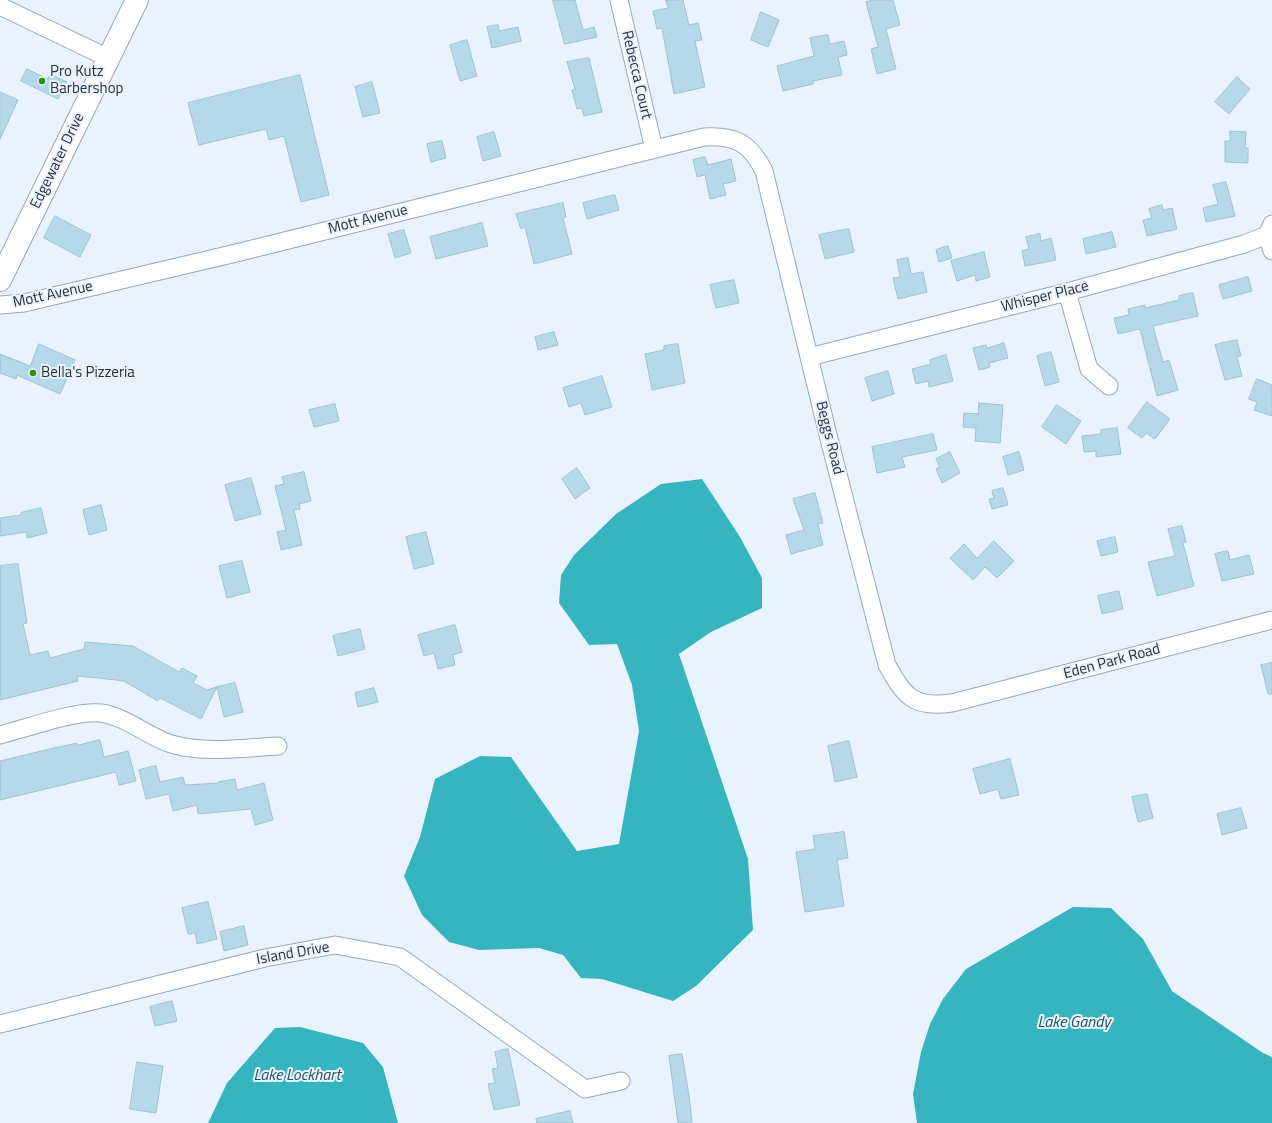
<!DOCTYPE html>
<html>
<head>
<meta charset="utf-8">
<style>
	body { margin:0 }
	canvas { display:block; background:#e9f3fd }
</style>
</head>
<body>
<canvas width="1272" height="1123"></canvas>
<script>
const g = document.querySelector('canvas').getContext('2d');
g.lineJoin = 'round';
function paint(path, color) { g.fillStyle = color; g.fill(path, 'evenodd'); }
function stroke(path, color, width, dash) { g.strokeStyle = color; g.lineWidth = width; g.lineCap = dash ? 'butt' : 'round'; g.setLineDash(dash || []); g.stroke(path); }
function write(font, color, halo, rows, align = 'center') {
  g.font = font + ' "Titillium Web",sans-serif'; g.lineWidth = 4; g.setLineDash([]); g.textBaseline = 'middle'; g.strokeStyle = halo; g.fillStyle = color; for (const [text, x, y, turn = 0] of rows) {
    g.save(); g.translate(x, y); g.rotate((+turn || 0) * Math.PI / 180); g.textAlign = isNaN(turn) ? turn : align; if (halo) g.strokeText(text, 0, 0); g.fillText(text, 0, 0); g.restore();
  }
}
const water = new Path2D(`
	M 702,479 L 740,537 L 762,578 L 762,608 L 711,632 L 679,654 L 748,859 L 753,930 L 696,986 L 673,1001 L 602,979 L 581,978 L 563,955 L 539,948 L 479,950 L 449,942 L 422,915 L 404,876 L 420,837 L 435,779 L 480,756 L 511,757 L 577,851 L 619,844 L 639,731 L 632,685 L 617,644 L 589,645 L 559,603 L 561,575 L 574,555 L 616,514 L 661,484 Z
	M 1073,907 L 1111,908 L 1143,939 L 1172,991 L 1263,1053 L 1272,1057 L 1272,1123 L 917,1123 L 913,1094 L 921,1052 L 930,1024 L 943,999 L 966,969 Z
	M 300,1027 L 363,1043 L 383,1067 L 398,1123 L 208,1123 L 227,1083 L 275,1028 Z`);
const building = new Path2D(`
	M 553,0 L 575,0 L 583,30 L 594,27 L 597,37 L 565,44 Z
	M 666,0 L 683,0 L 689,25 L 698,23 L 702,40 L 695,41 L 705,87 L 674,94 L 662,28 L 657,29 L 653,11 L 668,8 Z
	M 874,0 L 893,0 L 900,25 L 886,29 L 896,69 L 877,74 L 871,49 L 878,47 L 866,2 Z
	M 761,12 L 779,20 L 768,47 L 751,40 Z
	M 498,25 L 499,31 L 518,27 L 521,41 L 492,48 L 487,27 Z
	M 828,35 L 830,44 L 844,41 L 847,55 L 838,57 L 842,75 L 813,81 L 813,84 L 783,91 L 777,66 L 814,56 L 810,38 Z
	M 467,40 L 477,76 L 460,81 L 450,45 Z
	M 589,58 L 602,112 L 584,116 L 582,108 L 577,109 L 572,90 L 575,89 L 567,62 Z
	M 27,69 L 48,79 L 50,74 L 67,82 L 58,99 L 21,81 Z
	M 300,75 L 329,195 L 301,202 L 284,136 L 269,140 L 266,129 L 199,145 L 188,103 Z
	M 1237,77 L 1250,89 L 1229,114 L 1215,102 Z
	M 372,82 L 380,113 L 363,117 L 355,87 Z
	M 0,92 L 18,100 L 0,139 Z
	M 1230,131 L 1246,132 L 1245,148 L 1248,148 L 1248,163 L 1225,162 L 1225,141 L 1230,141 Z
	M 494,132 L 501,156 L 483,161 L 477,137 Z
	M 442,141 L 446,158 L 431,162 L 427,144 Z
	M 705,157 L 708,165 L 731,159 L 736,181 L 723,184 L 726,195 L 710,199 L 705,175 L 697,177 L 693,160 Z
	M 1226,182 L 1235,216 L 1206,222 L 1203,208 L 1218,204 L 1213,185 Z
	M 615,195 L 619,210 L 587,219 L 583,203 Z
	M 563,203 L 566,217 L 563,218 L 572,254 L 534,264 L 525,227 L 521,229 L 516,214 Z
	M 1162,205 L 1163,210 L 1172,208 L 1177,229 L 1147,236 L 1143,220 L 1152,218 L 1149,209 Z
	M 55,216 L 91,235 L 80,257 L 44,238 Z
	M 482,223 L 488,246 L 436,259 L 430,237 Z
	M 849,229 L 854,252 L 825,259 L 819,235 Z
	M 404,230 L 411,253 L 395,258 L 388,234 Z
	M 1112,232 L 1116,247 L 1086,254 L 1083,239 Z
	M 1040,234 L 1041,241 L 1051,238 L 1056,260 L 1025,266 L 1022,251 L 1029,249 L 1026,237 Z
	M 948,246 L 952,258 L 939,262 L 936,250 Z
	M 984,252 L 990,277 L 976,281 L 975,275 L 957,281 L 951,261 Z
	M 908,258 L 911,274 L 923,272 L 927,292 L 898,299 L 893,278 L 900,277 L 897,260 Z
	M 1248,277 L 1252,291 L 1223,299 L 1219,285 Z
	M 734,280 L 739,303 L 716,308 L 710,285 Z
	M 1193,293 L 1198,316 L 1153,326 L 1163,362 L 1169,360 L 1178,390 L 1157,396 L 1140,329 L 1118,334 L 1114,318 L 1129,315 L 1128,309 L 1145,305 L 1145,308 L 1179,300 L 1179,296 Z
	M 554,332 L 558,345 L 538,350 L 535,337 Z
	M 1237,340 L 1241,356 L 1237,357 L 1242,376 L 1225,380 L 1215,345 Z
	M 1004,343 L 1008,358 L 989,363 L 990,367 L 979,370 L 973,348 L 986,345 L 987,348 Z
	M 39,344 L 75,360 L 60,394 L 17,375 L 16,379 L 0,373 L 0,354 L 30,366 Z
	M 678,344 L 685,383 L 652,390 L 645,354 L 664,350 L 664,346 Z
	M 1051,352 L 1059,382 L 1045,386 L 1037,356 Z
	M 946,355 L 953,381 L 929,387 L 928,381 L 916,384 L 912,369 L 931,364 L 930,360 Z
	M 888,371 L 894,394 L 872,401 L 865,378 Z
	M 602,376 L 612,407 L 585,415 L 581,403 L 569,407 L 563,388 Z
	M 1257,379 L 1272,385 L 1272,416 L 1254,410 L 1257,402 L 1249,399 Z
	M 1147,402 L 1170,419 L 1155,439 L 1146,433 L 1142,438 L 1128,428 Z
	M 979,403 L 1003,405 L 1000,443 L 975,441 L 976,428 L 963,427 L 964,413 L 978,414 Z
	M 335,404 L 339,421 L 314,427 L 309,410 Z
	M 1057,405 L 1081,421 L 1066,444 L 1042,427 Z
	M 1117,428 L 1121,454 L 1096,457 L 1096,451 L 1084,452 L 1082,436 L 1101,434 L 1101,430 Z
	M 933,434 L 937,450 L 902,457 L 905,467 L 877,473 L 872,447 Z
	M 950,452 L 960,473 L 942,483 L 936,469 L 940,467 L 936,459 Z
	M 1019,452 L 1024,470 L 1008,475 L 1003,457 Z
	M 577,468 L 590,488 L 575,499 L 562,479 Z
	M 304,472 L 311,501 L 299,504 L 300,509 L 294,510 L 302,545 L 281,550 L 277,532 L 286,530 L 275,486 L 284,484 L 282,477 Z
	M 251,478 L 261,514 L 235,521 L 225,485 Z
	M 1003,488 L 1008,505 L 992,509 L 989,499 L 994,498 L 992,491 Z
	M 815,493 L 823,523 L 818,524 L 823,545 L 791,554 L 786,535 L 804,530 L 793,499 Z
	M 101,505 L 107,530 L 89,535 L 83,510 Z
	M 41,508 L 47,533 L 27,538 L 26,532 L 0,536 L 0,518 L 21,515 L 21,513 Z
	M 1182,526 L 1186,542 L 1183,543 L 1194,586 L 1157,596 L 1148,562 L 1175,556 L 1168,529 Z
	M 426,532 L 434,564 L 414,569 L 406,537 Z
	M 1115,537 L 1118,552 L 1101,556 L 1097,541 Z
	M 994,541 L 1014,561 L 997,578 L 985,567 L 973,580 L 950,558 L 964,544 L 977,558 Z
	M 1228,551 L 1230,560 L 1249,555 L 1254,574 L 1222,581 L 1215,554 Z
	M 242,561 L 250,592 L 227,598 L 219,566 Z
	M 18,564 L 27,623 L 23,624 L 30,655 L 48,651 L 50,658 L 84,649 L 85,642 L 133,646 L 179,672 L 182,668 L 197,676 L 193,683 L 207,690 L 217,687 L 201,719 L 160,698 L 158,701 L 124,681 L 98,678 L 77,676 L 78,681 L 0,700 L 0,566 Z
	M 1119,591 L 1123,609 L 1102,614 L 1098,596 Z
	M 455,625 L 462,652 L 453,655 L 455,665 L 438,669 L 434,653 L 424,656 L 418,635 Z
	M 360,629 L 365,649 L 338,656 L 333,636 Z
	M 1272,663 L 1272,694 L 1268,694 L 1261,665 Z
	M 235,683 L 243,712 L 224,717 L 217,687 Z
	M 374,688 L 378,702 L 358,707 L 355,693 Z
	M 100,740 L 104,757 L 128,751 L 136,781 L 119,785 L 116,772 L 0,800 L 0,761 L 54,748 L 77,743 L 77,745 Z
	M 849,741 L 857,777 L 835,782 L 828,746 Z
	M 1010,759 L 1019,795 L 1001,799 L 998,789 L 980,794 L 973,769 Z
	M 156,766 L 160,782 L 183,777 L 185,785 L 218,783 L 218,782 L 235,779 L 237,790 L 264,783 L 273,820 L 255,825 L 251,809 L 198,814 L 197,805 L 173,811 L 169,794 L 146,799 L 139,770 Z
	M 1147,794 L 1153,818 L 1138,822 L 1132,797 Z
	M 1241,808 L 1247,828 L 1222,835 L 1217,814 Z
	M 844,832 L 848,858 L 837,860 L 844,906 L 805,912 L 796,852 L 815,849 L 813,836 Z
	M 208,902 L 217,939 L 197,944 L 195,933 L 188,934 L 182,908 Z
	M 244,926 L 248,945 L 224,951 L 220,932 Z
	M 172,1001 L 177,1021 L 155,1026 L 150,1007 Z
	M 508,1049 L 520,1105 L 494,1110 L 488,1084 L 495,1083 L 492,1069 L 498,1068 L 495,1052 Z
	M 682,1054 L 689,1095 L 692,1123 L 678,1123 L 669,1056 Z
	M 137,1062 L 163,1066 L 156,1113 L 130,1109 Z
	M 570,1111 L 573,1123 L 537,1123 L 536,1119 Z`);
const minor = new Path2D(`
	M 619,0 L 654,149
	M 0,6 L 108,58
	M 1267,235 L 1272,251
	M 1067,292 L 1089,369 L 1109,386
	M 0,305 L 24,303 L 232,254 L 704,137 C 735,135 750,143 764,171 L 828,435 L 887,665 C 905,697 913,708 952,703 L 1272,620
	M 809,357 L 1067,292 L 1244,244 L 1267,235 L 1272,224
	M 0,735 C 27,728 76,710 101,713 C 127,717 147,736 171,744 C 206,754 242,748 278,746
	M 0,1024 L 265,958 L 335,945 L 400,957 L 585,1089 L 621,1081`);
const major = new Path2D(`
	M 0,280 L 137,0`);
const markers = [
	[42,81,4,"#2d9110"],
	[33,373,4,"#2d9110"]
];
const poiNames = [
	["Pro Kutz",50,72],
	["Barbershop",50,89],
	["Bella's Pizzeria",41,373]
];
const streetNames = [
	["Rebecca Court",636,75,77],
	["Edgewater Drive",58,161,-64],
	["Mott Avenue",368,220,-14],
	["Mott Avenue",53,295,-12],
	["Whisper Place",1045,297,-14],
	["Beggs Road",829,438,76],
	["Eden Park Road",1112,662,-15],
	["Island Drive",293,954,-10]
];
const waterNames = [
	["Lake Gandy",1074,1023],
	["Lake Lockhart",297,1076]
];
paint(water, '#36b4c0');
paint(building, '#b5d9e9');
stroke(building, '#9fc2d1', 1);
stroke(minor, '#92aac1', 19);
stroke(major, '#92aac1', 24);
stroke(minor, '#fff', 17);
stroke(major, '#fff', 22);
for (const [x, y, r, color] of markers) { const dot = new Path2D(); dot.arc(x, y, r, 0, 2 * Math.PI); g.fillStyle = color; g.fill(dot); stroke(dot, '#e9f3fd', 1.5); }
write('15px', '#29323c', '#e9f3fd', poiNames, 'left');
write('15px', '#29323c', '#e9f3fd', streetNames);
write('italic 16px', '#1c5055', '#e9f3fd', waterNames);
</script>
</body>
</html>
